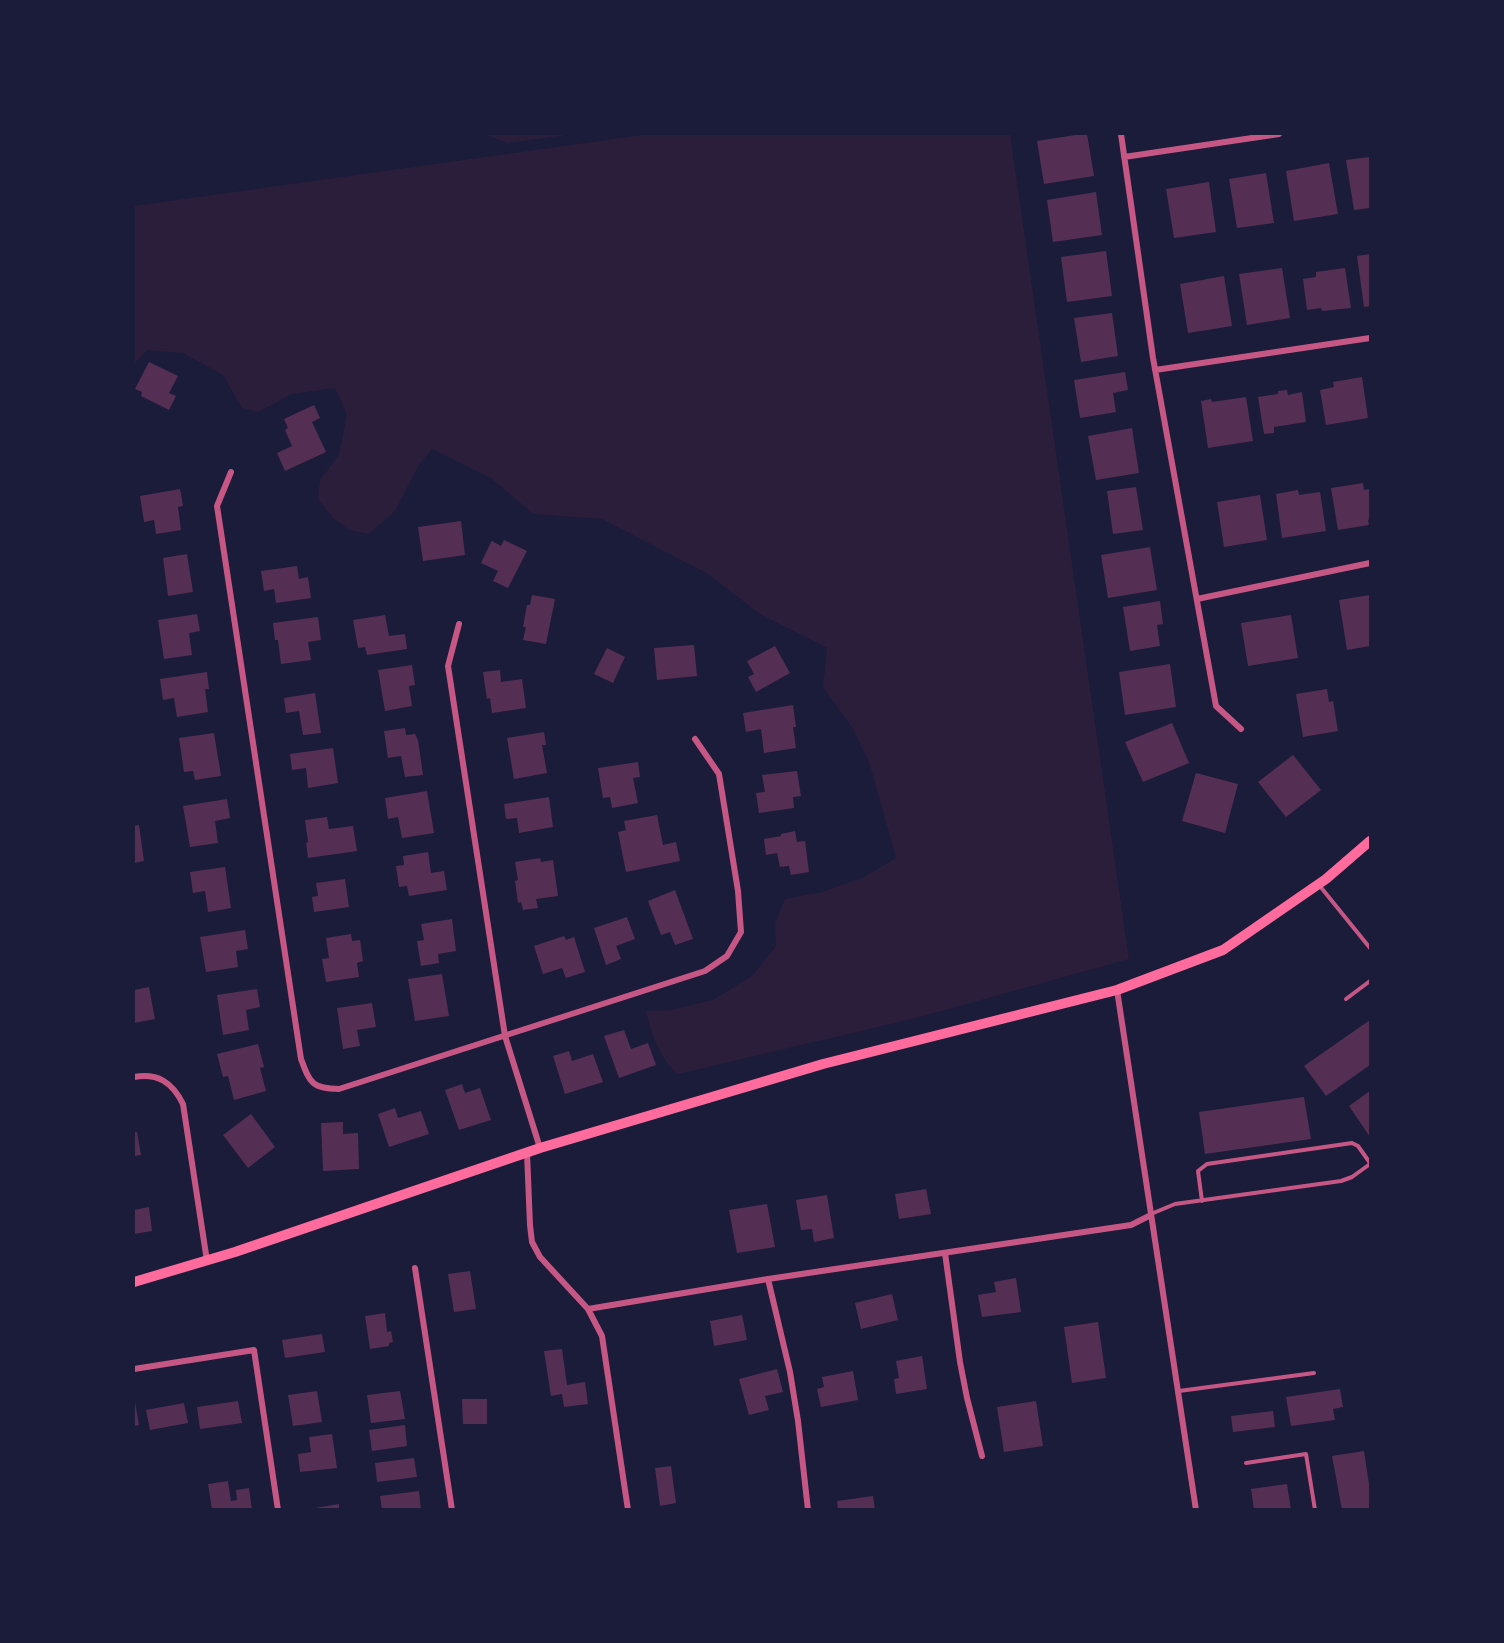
<!DOCTYPE html>
<html>
<head>
<meta charset="utf-8">
<style>
	body { margin:0 }
	#map { position:relative; width:1504px; height:1643px; overflow:hidden; background:#1b1b3a; font-family:"Noto Sans",sans-serif }
	canvas { display:block }
	.frame { position:absolute; inset:0; border:135px solid #1b1b3a; pointer-events:none }
</style>
</head>
<body>
<div id="map">
<canvas width="1504" height="1643"></canvas>
<div class="frame"></div>
</div>
<script>
const g = document.querySelector('canvas').getContext('2d');
g.lineJoin = 'round';
function paint(path, color) { g.fillStyle = color; g.fill(path, 'evenodd'); }
function stroke(path, color, width, dash) { g.strokeStyle = color; g.lineWidth = width; g.lineCap = dash ? 'butt' : 'round'; g.setLineDash(dash || []); g.stroke(path); }
const green = new Path2D(`
	M 485,134 L 575,134 L 507,143 Z
	M 650,134 L 1010,134 L 1129,959 L 916,1018 L 678,1074 C 660,1060 651,1033 646,1011 L 671,1010 L 713,1000 L 752,976 L 776,946 L 775,923 L 785,899 L 822,892 L 864,877 L 896,858 L 870,765 L 853,729 L 823,687 L 827,648 L 760,614 L 708,574 L 602,519 L 533,514 L 491,478 L 432,449 L 419,465 L 395,511 L 369,534 L 349,530 L 333,518 L 318,499 L 320,480 L 339,455 L 347,415 L 335,388 L 292,394 L 258,412 L 242,408 L 223,375 L 183,353 L 147,350 L 134,364 L 134,206 Z`);
const building = new Path2D(`
	M 1082,134 L 1087,134 L 1094,176 L 1044,184 L 1037,141 Z
	M 1370,157 L 1370,208 L 1354,210 L 1346,160 Z
	M 1329,163 L 1338,214 L 1294,221 L 1286,171 Z
	M 1266,173 L 1274,223 L 1237,228 L 1229,179 Z
	M 1209,182 L 1216,232 L 1174,238 L 1166,189 Z
	M 1096,192 L 1102,235 L 1053,242 L 1047,200 Z
	M 1106,251 L 1112,296 L 1067,302 L 1061,257 Z
	M 1370,254 L 1370,306 L 1364,307 L 1357,256 Z
	M 1282,268 L 1290,318 L 1247,325 L 1239,274 Z
	M 1345,268 L 1351,308 L 1322,311 L 1321,308 L 1307,310 L 1303,279 L 1316,277 L 1316,272 Z
	M 1224,276 L 1232,326 L 1188,333 L 1180,284 Z
	M 1112,313 L 1118,356 L 1081,362 L 1074,318 Z
	M 149,362 L 178,376 L 169,393 L 176,396 L 169,410 L 141,396 L 142,392 L 135,389 Z
	M 1125,372 L 1128,390 L 1113,393 L 1116,412 L 1080,418 L 1074,380 Z
	M 1362,377 L 1368,418 L 1326,425 L 1320,390 L 1334,387 L 1333,382 Z
	M 1287,390 L 1288,395 L 1302,392 L 1306,422 L 1274,427 L 1274,433 L 1264,434 L 1258,397 L 1278,394 L 1278,391 Z
	M 1246,397 L 1253,441 L 1208,448 L 1201,401 L 1211,399 L 1212,402 Z
	M 314,405 L 320,418 L 312,422 L 326,452 L 285,471 L 277,453 L 292,446 L 285,430 L 288,428 L 284,419 Z
	M 1132,428 L 1139,473 L 1096,480 L 1088,436 Z
	M 1363,483 L 1364,490 L 1370,489 L 1370,519 L 1368,520 L 1369,525 L 1338,530 L 1331,488 Z
	M 1136,487 L 1143,530 L 1113,534 L 1107,491 Z
	M 180,489 L 183,506 L 178,507 L 181,530 L 156,534 L 154,520 L 144,522 L 140,496 Z
	M 1298,490 L 1299,495 L 1320,492 L 1326,531 L 1282,538 L 1276,494 Z
	M 1260,495 L 1267,540 L 1224,547 L 1217,502 Z
	M 461,521 L 465,555 L 423,561 L 418,527 Z
	M 504,540 L 527,551 L 508,588 L 493,581 L 498,571 L 481,563 L 491,542 L 492,541 L 501,546 Z
	M 1150,547 L 1157,590 L 1108,598 L 1101,555 Z
	M 187,554 L 193,592 L 168,596 L 163,558 Z
	M 297,566 L 299,579 L 308,577 L 311,598 L 276,603 L 274,589 L 264,591 L 261,571 Z
	M 532,595 L 555,599 L 546,644 L 523,640 L 526,627 L 523,627 L 527,605 L 530,605 Z
	M 1370,595 L 1370,646 L 1347,650 L 1339,600 Z
	M 1160,601 L 1163,624 L 1157,625 L 1160,646 L 1130,651 L 1123,607 Z
	M 197,614 L 200,631 L 189,633 L 192,655 L 164,659 L 158,620 Z
	M 385,615 L 389,636 L 405,634 L 407,649 L 367,655 L 365,647 L 358,648 L 353,620 Z
	M 1291,615 L 1298,658 L 1248,666 L 1241,623 Z
	M 318,617 L 321,640 L 308,642 L 311,660 L 281,664 L 278,640 L 275,640 L 273,623 Z
	M 694,645 L 697,676 L 657,680 L 654,648 Z
	M 775,646 L 790,673 L 756,692 L 748,677 L 754,674 L 747,661 Z
	M 607,648 L 625,657 L 613,683 L 594,674 Z
	M 1170,664 L 1176,707 L 1125,715 L 1119,672 Z
	M 412,665 L 415,685 L 409,686 L 412,706 L 385,711 L 378,670 Z
	M 500,670 L 501,682 L 522,679 L 526,708 L 492,713 L 490,698 L 487,699 L 483,672 Z
	M 207,672 L 209,689 L 205,689 L 208,712 L 177,717 L 174,698 L 163,700 L 160,679 Z
	M 1327,689 L 1329,702 L 1333,701 L 1338,731 L 1303,737 L 1296,694 Z
	M 315,693 L 321,733 L 303,735 L 299,711 L 286,713 L 284,698 Z
	M 793,705 L 796,727 L 793,727 L 796,748 L 764,753 L 761,729 L 746,732 L 743,713 Z
	M 1172,723 L 1189,763 L 1143,782 L 1125,742 Z
	M 405,728 L 406,735 L 415,734 L 418,740 L 423,775 L 405,777 L 401,756 L 388,758 L 384,731 Z
	M 544,732 L 546,745 L 542,745 L 547,773 L 514,779 L 507,738 Z
	M 214,733 L 221,776 L 195,780 L 193,771 L 184,772 L 179,738 Z
	M 333,748 L 338,783 L 308,788 L 306,768 L 292,770 L 290,754 Z
	M 1293,755 L 1321,790 L 1286,817 L 1258,782 Z
	M 638,762 L 640,777 L 633,778 L 638,803 L 612,808 L 610,797 L 603,798 L 598,768 Z
	M 797,771 L 801,796 L 793,797 L 794,808 L 759,813 L 756,793 L 765,792 L 762,775 Z
	M 1196,773 L 1238,784 L 1225,833 L 1182,821 Z
	M 427,791 L 434,833 L 402,838 L 398,817 L 388,819 L 385,798 Z
	M 549,797 L 553,827 L 519,833 L 517,818 L 506,819 L 504,804 Z
	M 227,799 L 230,818 L 215,821 L 218,843 L 190,847 L 183,806 Z
	M 657,815 L 663,845 L 676,842 L 680,861 L 626,872 L 618,832 L 626,830 L 624,821 Z
	M 327,817 L 329,829 L 353,826 L 357,851 L 308,858 L 306,843 L 308,842 L 305,820 Z
	M 139,825 L 144,861 L 134,863 L 134,826 Z
	M 795,831 L 797,842 L 805,841 L 809,872 L 791,875 L 789,866 L 780,867 L 777,853 L 766,855 L 764,839 L 781,836 L 781,834 Z
	M 428,852 L 431,873 L 444,871 L 447,890 L 409,896 L 407,886 L 399,887 L 396,866 L 404,865 L 403,856 Z
	M 540,858 L 541,862 L 553,860 L 558,896 L 536,899 L 538,908 L 523,910 L 521,902 L 518,903 L 515,881 L 518,880 L 515,862 Z
	M 225,867 L 231,908 L 208,912 L 205,891 L 193,893 L 190,872 Z
	M 345,879 L 349,907 L 314,912 L 312,897 L 318,896 L 316,883 Z
	M 675,890 L 693,939 L 675,945 L 670,932 L 661,935 L 648,901 Z
	M 627,917 L 635,939 L 616,946 L 621,959 L 606,965 L 594,928 Z
	M 452,919 L 456,951 L 438,954 L 439,963 L 421,966 L 417,941 L 424,940 L 421,924 Z
	M 245,930 L 248,949 L 236,951 L 238,967 L 206,972 L 200,937 Z
	M 351,934 L 352,941 L 360,940 L 363,961 L 357,963 L 359,977 L 326,982 L 322,959 L 329,958 L 326,938 Z
	M 564,936 L 566,940 L 574,937 L 585,972 L 566,978 L 562,968 L 543,974 L 534,946 Z
	M 442,974 L 449,1016 L 415,1021 L 408,979 Z
	M 149,987 L 155,1019 L 134,1023 L 134,990 Z
	M 257,989 L 260,1007 L 246,1010 L 249,1030 L 223,1035 L 217,995 Z
	M 372,1003 L 376,1027 L 357,1030 L 360,1046 L 343,1049 L 337,1008 Z
	M 1370,1020 L 1370,1065 L 1326,1096 L 1304,1066 Z
	M 624,1030 L 631,1049 L 648,1043 L 656,1065 L 619,1078 L 604,1036 Z
	M 258,1044 L 264,1067 L 260,1068 L 266,1091 L 234,1100 L 228,1076 L 223,1077 L 217,1054 Z
	M 569,1051 L 572,1061 L 593,1054 L 603,1082 L 565,1094 L 553,1056 Z
	M 462,1084 L 465,1093 L 480,1088 L 491,1120 L 459,1130 L 445,1090 Z
	M 1370,1091 L 1370,1137 L 1349,1106 Z
	M 1304,1097 L 1311,1139 L 1205,1154 L 1199,1112 Z
	M 395,1108 L 398,1118 L 421,1111 L 429,1134 L 389,1147 L 378,1114 Z
	M 251,1114 L 275,1147 L 248,1168 L 223,1135 Z
	M 343,1122 L 343,1134 L 358,1133 L 359,1169 L 323,1171 L 321,1123 Z
	M 134,1132 L 137,1132 L 141,1155 L 134,1156 Z
	M 926,1189 L 931,1214 L 899,1219 L 895,1194 Z
	M 827,1195 L 834,1238 L 814,1242 L 812,1229 L 801,1230 L 796,1200 Z
	M 767,1204 L 775,1247 L 737,1253 L 729,1210 Z
	M 149,1207 L 152,1231 L 134,1234 L 134,1210 Z
	M 470,1271 L 476,1309 L 454,1312 L 448,1274 Z
	M 1016,1278 L 1021,1312 L 982,1317 L 978,1295 L 996,1292 L 994,1282 Z
	M 892,1294 L 898,1320 L 861,1329 L 855,1303 Z
	M 385,1313 L 387,1332 L 391,1331 L 393,1342 L 389,1343 L 389,1346 L 370,1349 L 365,1316 Z
	M 742,1315 L 747,1340 L 714,1346 L 710,1321 Z
	M 1098,1322 L 1106,1378 L 1072,1383 L 1064,1327 Z
	M 322,1334 L 325,1352 L 285,1358 L 282,1340 Z
	M 562,1349 L 567,1385 L 585,1382 L 588,1404 L 564,1407 L 562,1394 L 551,1396 L 544,1351 Z
	M 922,1356 L 927,1389 L 896,1394 L 894,1379 L 899,1378 L 896,1361 Z
	M 777,1369 L 783,1392 L 765,1396 L 769,1410 L 749,1415 L 739,1379 Z
	M 853,1371 L 858,1400 L 821,1407 L 817,1389 L 824,1387 L 822,1377 Z
	M 1340,1389 L 1343,1407 L 1333,1409 L 1335,1420 L 1291,1426 L 1286,1397 Z
	M 317,1391 L 322,1422 L 293,1426 L 288,1395 Z
	M 400,1391 L 405,1419 L 371,1423 L 367,1395 Z
	M 462,1399 L 487,1399 L 487,1424 L 463,1424 Z
	M 238,1401 L 242,1423 L 200,1429 L 197,1407 Z
	M 1036,1401 L 1043,1446 L 1004,1452 L 997,1407 Z
	M 134,1402 L 135,1402 L 139,1425 L 134,1426 Z
	M 184,1403 L 188,1423 L 150,1430 L 146,1410 Z
	M 1273,1411 L 1275,1427 L 1233,1432 L 1231,1416 Z
	M 405,1425 L 407,1446 L 372,1451 L 369,1430 Z
	M 332,1434 L 337,1468 L 300,1472 L 298,1454 L 311,1452 L 309,1437 Z
	M 1364,1451 L 1370,1491 L 1370,1510 L 1342,1510 L 1332,1456 Z
	M 414,1458 L 417,1477 L 377,1482 L 375,1463 Z
	M 671,1466 L 676,1503 L 660,1506 L 655,1468 Z
	M 228,1481 L 231,1501 L 237,1500 L 236,1490 L 249,1488 L 252,1510 L 212,1510 L 208,1484 Z
	M 1287,1484 L 1291,1510 L 1254,1510 L 1251,1489 Z
	M 419,1491 L 421,1510 L 382,1510 L 380,1496 Z
	M 873,1496 L 875,1510 L 838,1510 L 837,1501 Z
	M 339,1504 L 339,1510 L 315,1510 L 315,1508 Z`);
const service = new Path2D(`
	M 1319,885 L 1370,948
	M 1346,999 L 1370,981
	M 1202,1201 L 1198,1171 L 1207,1164 L 1352,1143 L 1358,1146 L 1370,1163
	M 1151,1214 L 1175,1204 L 1341,1181 L 1352,1177 L 1370,1164
	M 1179,1391 L 1314,1373
	M 1246,1463 L 1306,1454 L 1315,1510`);
const minor = new Path2D(`
	M 1121,134 L 1153,358 L 1216,706 L 1241,729
	M 1124,157 L 1279,134
	M 1155,370 L 1370,338
	M 231,472 L 217,506 L 301,1059 C 310,1083 312,1089 339,1089 L 705,971 L 727,956 L 741,932 L 738,891 L 719,774 L 695,739
	M 1197,599 L 1370,563
	M 459,624 L 448,666 L 505,1036 L 540,1148
	M 1117,990 L 1196,1510
	M 134,1077 C 158,1073 172,1082 183,1104 L 207,1261
	M 527,1153 L 530,1225 L 532,1242 L 540,1257 L 588,1309 L 602,1336 L 628,1510
	M 945,1253 L 960,1362 L 967,1398 L 982,1456
	M 415,1268 L 452,1510
	M 768,1279 L 790,1372 L 798,1421 L 808,1510
	M 588,1309 L 768,1279 L 1131,1225 L 1151,1215
	M 134,1369 L 254,1350 L 278,1510`);
const secondary = new Path2D(`
	M 134,1282 L 235,1252 L 540,1148 L 823,1064 L 1117,990 L 1223,950 L 1326,879 L 1370,841`);
paint(green, '#2a1e3b');
paint(building, '#542f53');
stroke(service, '#c65784', 4);
stroke(minor, '#c65784', 6);
stroke(secondary, '#ff6b9d', 10);
</script>
</body>
</html>
